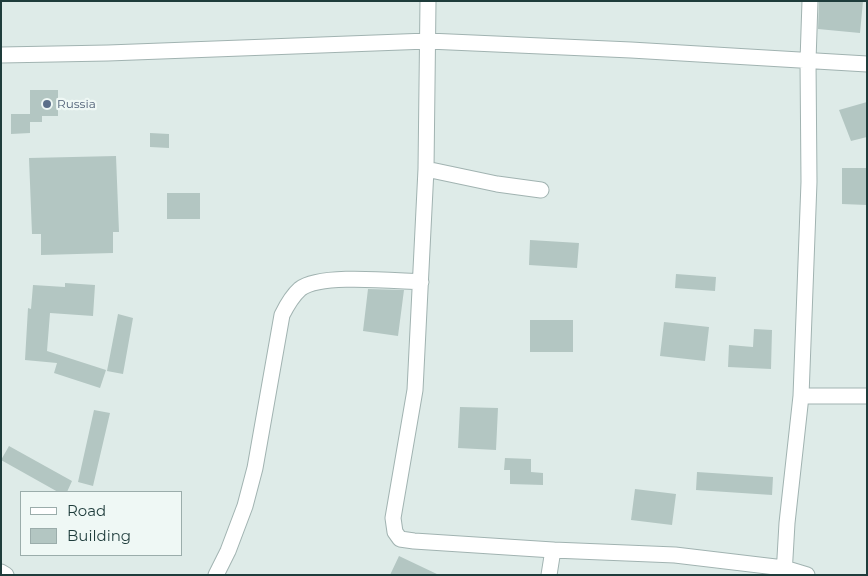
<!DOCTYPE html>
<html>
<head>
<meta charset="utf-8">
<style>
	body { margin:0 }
	#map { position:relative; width:868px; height:576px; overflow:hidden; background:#deebe8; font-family:Montserrat,sans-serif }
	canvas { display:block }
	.frame { position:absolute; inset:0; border:2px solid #1e3c3b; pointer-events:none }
	.legend { position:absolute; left:20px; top:491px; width:162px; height:65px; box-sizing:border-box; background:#eff8f5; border:1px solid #9badab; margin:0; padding:6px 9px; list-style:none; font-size:15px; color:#1e3c3b }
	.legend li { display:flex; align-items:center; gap:10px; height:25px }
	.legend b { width:25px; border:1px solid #9badab }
</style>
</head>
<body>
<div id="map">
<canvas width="868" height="576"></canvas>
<div class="frame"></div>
<ul class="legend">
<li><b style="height:6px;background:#fff"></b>Road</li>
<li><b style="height:14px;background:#b3c6c2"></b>Building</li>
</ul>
</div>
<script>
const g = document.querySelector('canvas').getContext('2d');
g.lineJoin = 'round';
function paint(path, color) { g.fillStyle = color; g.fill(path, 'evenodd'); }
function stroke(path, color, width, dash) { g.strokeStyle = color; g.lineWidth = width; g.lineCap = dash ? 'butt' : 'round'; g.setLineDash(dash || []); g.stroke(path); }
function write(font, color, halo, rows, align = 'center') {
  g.font = font + ' Montserrat,sans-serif'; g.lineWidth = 4.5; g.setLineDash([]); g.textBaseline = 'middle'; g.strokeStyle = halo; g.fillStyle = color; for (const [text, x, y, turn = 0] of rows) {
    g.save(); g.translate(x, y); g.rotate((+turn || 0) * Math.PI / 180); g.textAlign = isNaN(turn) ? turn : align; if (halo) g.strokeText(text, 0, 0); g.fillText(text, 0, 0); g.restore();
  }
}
const building = new Path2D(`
	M 819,1 L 863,1 L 860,33 L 818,29 Z
	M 30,90 L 58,90 L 58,116 L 42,116 L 42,122 L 30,122 L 30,133 L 11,134 L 11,114 L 30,114 L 30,121 Z
	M 867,102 L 867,137 L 851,141 L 839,110 Z
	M 150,133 L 169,134 L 169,148 L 150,147 Z
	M 116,156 L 119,232 L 113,232 L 113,253 L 41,255 L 41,234 L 32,234 L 29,158 Z
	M 842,168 L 867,168 L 867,205 L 842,204 Z
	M 167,193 L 200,193 L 200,219 L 167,219 Z
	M 530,240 L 579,243 L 577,268 L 529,265 Z
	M 676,274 L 716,277 L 715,291 L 675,288 Z
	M 65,283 L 95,285 L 93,316 L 50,313 L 47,351 L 106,370 L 100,388 L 54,373 L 57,363 L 25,360 L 28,308 L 31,309 L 33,285 L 65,287 Z
	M 368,289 L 404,290 L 398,336 L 363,331 Z
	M 118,314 L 133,318 L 123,374 L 107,371 Z
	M 530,320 L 573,320 L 573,352 L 530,352 Z
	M 664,322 L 709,327 L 705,361 L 660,356 Z
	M 754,329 L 772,330 L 771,369 L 728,367 L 729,345 L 753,347 Z
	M 460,407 L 498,408 L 496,450 L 458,448 Z
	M 94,410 L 110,413 L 93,486 L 78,482 Z
	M 9,446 L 72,481 L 67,492 L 58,492 L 1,460 Z
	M 505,458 L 531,459 L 531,472 L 543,473 L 543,485 L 510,484 L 510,470 L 504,470 Z
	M 697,472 L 773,477 L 772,495 L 696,490 Z
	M 635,489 L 676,494 L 672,525 L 631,520 Z
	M 399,556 L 439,575 L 390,575 Z`);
const minor = new Path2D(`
	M 428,1 L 426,169 L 415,390 L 393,518 L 395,532 L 400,539 L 414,541 L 553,550 L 675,555 L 784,568 L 807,575
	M 1,55 L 108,53 L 428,41 L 631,50 L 867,64
	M 426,169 L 497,184 L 541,190
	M 801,396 L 867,396
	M 1,572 L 6,575
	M 216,575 L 228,551 L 245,506 L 255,468 L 282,315 C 287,305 292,296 300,289 C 320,273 394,281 421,282
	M 549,575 L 553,550
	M 784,575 L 787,523 L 801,396 L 809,182 L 808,61 L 810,1`);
const markers = [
	[47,104,5,"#5c6f8a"]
];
const serviceNames = [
	["Russia",57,104]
];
paint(building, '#b3c6c2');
stroke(minor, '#a1b3b1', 17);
stroke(minor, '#fff', 15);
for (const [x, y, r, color] of markers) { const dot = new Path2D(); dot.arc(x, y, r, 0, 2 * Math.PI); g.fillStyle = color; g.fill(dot); stroke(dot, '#eff8f5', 2); }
write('12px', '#4e5e75', '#eff8f5', serviceNames, 'left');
</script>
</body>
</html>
